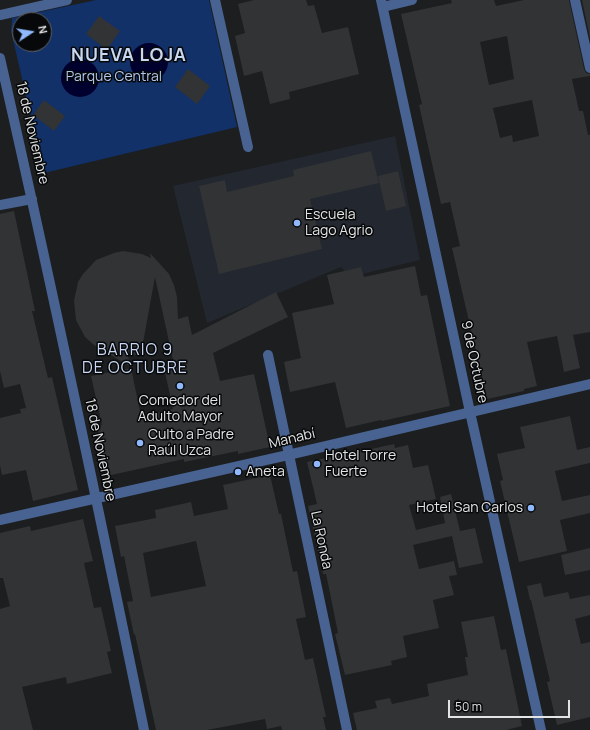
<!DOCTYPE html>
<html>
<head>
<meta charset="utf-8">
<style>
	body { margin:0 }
	#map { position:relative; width:590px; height:730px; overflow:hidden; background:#1c1e20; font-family:Manrope,sans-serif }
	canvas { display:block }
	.north { position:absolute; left:12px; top:12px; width:40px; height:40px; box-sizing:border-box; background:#070809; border:1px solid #5f6061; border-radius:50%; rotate:78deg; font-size:11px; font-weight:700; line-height:16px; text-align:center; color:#e3e4e5 }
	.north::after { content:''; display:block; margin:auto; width:14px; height:18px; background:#90b8fd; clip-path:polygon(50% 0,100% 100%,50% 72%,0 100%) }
	.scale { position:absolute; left:448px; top:700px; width:122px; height:18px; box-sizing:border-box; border:2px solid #e3e4e5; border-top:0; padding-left:5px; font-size:12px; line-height:14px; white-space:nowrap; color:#e3e4e5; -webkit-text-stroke:3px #070809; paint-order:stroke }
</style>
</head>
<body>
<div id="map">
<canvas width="590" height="730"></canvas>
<div class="north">N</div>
<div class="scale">50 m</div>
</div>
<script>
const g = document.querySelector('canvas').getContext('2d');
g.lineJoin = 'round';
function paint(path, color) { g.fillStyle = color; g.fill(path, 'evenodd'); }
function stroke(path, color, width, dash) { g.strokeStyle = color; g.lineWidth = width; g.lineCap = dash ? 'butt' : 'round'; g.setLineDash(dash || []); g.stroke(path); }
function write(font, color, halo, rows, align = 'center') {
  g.font = font + ' Manrope,sans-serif'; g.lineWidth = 3; g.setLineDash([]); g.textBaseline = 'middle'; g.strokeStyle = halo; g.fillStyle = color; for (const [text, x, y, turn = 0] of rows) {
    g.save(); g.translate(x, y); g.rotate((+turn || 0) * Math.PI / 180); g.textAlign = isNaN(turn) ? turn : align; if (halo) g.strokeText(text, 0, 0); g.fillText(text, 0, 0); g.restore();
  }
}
const built = new Path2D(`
	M 395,136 L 420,260 L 350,277 L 341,267 L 207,323 L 173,186 Z`);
const green = new Path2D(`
	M 96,0 L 209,0 L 237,127 L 44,173 L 11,31 L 12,18 ZM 20,20 L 44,20 L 44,44 L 20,44 Z`);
const water = new Path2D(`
	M130 62a19 19 0 1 1 38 0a19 19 0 1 1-38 0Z
	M61 78a19 19 0 1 1 38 0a19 19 0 1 1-38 0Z`);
const building = new Path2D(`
	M 254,0 L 306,0 L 308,6 L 314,5 L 322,33 L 348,27 L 359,74 L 289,92 L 290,99 L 270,104 L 262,71 L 244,76 L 235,36 L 245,33 L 238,4 Z
	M 451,0 L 494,0 L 496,6 L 524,0 L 569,0 L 584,69 L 586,73 L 590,74 L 590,76 L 572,79 L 579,111 L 583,111 L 588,135 L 590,135 L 590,332 L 573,335 L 580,368 L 564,372 L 557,336 L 527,342 L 537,386 L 524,389 L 524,391 L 487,399 L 452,248 L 460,246 L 450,202 L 441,204 L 419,105 L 422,104 L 401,14 L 452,3 ZM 507,36 L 514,79 L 489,85 L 480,42 ZM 532,100 L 539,136 L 513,142 L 512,135 L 500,138 L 493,108 Z
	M 582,0 L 590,0 L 590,38 Z
	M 99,16 L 120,31 L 107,50 L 86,34 Z
	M 188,69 L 210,86 L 197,104 L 175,87 Z
	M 44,100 L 65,116 L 54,131 L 33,115 Z
	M 371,151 L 379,183 L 310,199 L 322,249 L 219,274 L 199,186 L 225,180 L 227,192 L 294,176 L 293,170 Z
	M 398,171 L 406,206 L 386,211 L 378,176 Z
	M 14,211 L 35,311 L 32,311 L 48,378 L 52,377 L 78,490 L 33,501 L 26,470 L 2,475 L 0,465 L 0,418 L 21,413 L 20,409 L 26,408 L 20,384 L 4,388 L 0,371 L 0,214 Z
	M 123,251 L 142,254 L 151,258 L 150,253 L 169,274 L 174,285 L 177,297 L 178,319 L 188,316 L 192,335 L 276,292 L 288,317 L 213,353 L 220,381 L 254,374 L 270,447 L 238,454 L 238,451 L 184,462 L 184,459 L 107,476 L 97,426 L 102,425 L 91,376 L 131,368 L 141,416 L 173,409 L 163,363 L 173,360 L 155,277 L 141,354 L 128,356 L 131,367 L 94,345 L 85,337 L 76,320 L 74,301 L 78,282 L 83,274 L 96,260 L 114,253 Z
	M 415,266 L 421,296 L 427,295 L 450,406 L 382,421 L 381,420 L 346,428 L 335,382 L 290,392 L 284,362 L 301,358 L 292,313 L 334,304 L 327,275 L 361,267 L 364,277 Z
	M 570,416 L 577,450 L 590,447 L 590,463 L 555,471 L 562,501 L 590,495 L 590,513 L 560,520 L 567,551 L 519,562 L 500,481 L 503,480 L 497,454 L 525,448 L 520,427 Z
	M 394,444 L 395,448 L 408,445 L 413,468 L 428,465 L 436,499 L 409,505 L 416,530 L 445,523 L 440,497 L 451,494 L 460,531 L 475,528 L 483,563 L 459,568 L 452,536 L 413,545 L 419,569 L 454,561 L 457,575 L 449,576 L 454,595 L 433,600 L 439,628 L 403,636 L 407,657 L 391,661 L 392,665 L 345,675 L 335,634 L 338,633 L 331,598 L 326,574 L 323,574 L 308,506 L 317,504 L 307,462 L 330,457 L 330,458 Z
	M 270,475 L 279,514 L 281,514 L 293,572 L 297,571 L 306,617 L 296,619 L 305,660 L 313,658 L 326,717 L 323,717 L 326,730 L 282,730 L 281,726 L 267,729 L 265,719 L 207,730 L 156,730 L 135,634 L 134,635 L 127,602 L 133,601 L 124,556 L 121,557 L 115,526 L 156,518 L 155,510 L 191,502 L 194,516 L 228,509 L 223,485 ZM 196,541 L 206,586 L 151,597 L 143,553 Z
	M 83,519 L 93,561 L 84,563 L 94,608 L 101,607 L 111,651 L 107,652 L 112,673 L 67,684 L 66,677 L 22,687 L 33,730 L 0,730 L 0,609 L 10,606 L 3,578 L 0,578 L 0,533 L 30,526 L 31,531 Z
	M 590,548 L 590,570 L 565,575 L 561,555 Z
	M 541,583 L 544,597 L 568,592 L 570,599 L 590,595 L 590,615 L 575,619 L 581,644 L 590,642 L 590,717 L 557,725 L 547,682 L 550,681 L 531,600 L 530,600 L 527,586 Z
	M 494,616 L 501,650 L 506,649 L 522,726 L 506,730 L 357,730 L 353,713 L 377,708 L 375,701 L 390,698 L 392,704 L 429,696 L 427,684 L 468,675 L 465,657 L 468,657 L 461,622 Z`);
const minor = new Path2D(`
	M 215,0 L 248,147
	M 381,0 L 470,412 L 541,730
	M 575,0 L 590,68
	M 383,7 L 412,0
	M 0,15 L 67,0
	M 0,58 C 51,282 98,506 144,730
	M 0,205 L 32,199
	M 268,355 L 347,730
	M 0,520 L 288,455 L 590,384`);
const markers = [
	[297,223,4,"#90b8fd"],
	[180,386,4,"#90b8fd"],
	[140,443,4,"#90b8fd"],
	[317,464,4,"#90b8fd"],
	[238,472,4,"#90b8fd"],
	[531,508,4,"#90b8fd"]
];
const parkNames = [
	["Parque Central",114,77]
];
const streetNames = [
	["18 de Noviembre",32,133,77],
	["9 de Octubre",474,362,78],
	["Manabí",292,439,-13],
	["18 de Noviembre",100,450,78],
	["La Ronda",321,540,78]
];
const poiNames = [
	["Escuela",305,215],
	["Lago Agrio",305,231],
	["Comedor del",180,401,"center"],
	["Adulto Mayor",180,417,"center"],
	["Culto a Padre",148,435],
	["Raúl Uzca",148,451],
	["Hotel Torre",325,456],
	["Fuerte",325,472],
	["Aneta",246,472],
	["Hotel San Carlos",523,508,"right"]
];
const quarterNames = [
	["BARRIO 9",135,351],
	["DE OCTUBRE",135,369]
];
const districtNames = [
	["NUEVA LOJA",129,56]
];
paint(built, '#23272f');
paint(green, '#123169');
paint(water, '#00002e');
paint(building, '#313335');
stroke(minor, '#486392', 10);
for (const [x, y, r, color] of markers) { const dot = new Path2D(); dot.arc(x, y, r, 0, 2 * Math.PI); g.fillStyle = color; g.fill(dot); stroke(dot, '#070809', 1.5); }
write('14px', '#afc6ee', '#070809', parkNames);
write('14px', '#e3e4e5', '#070809', streetNames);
write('14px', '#e3e4e5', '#070809', poiNames, 'left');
g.letterSpacing = '1px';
write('16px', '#c8d8f2', '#070809', quarterNames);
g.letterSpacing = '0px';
g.letterSpacing = '1px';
write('bold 18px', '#c8d8f2', '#070809', districtNames);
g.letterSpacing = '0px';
</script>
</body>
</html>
